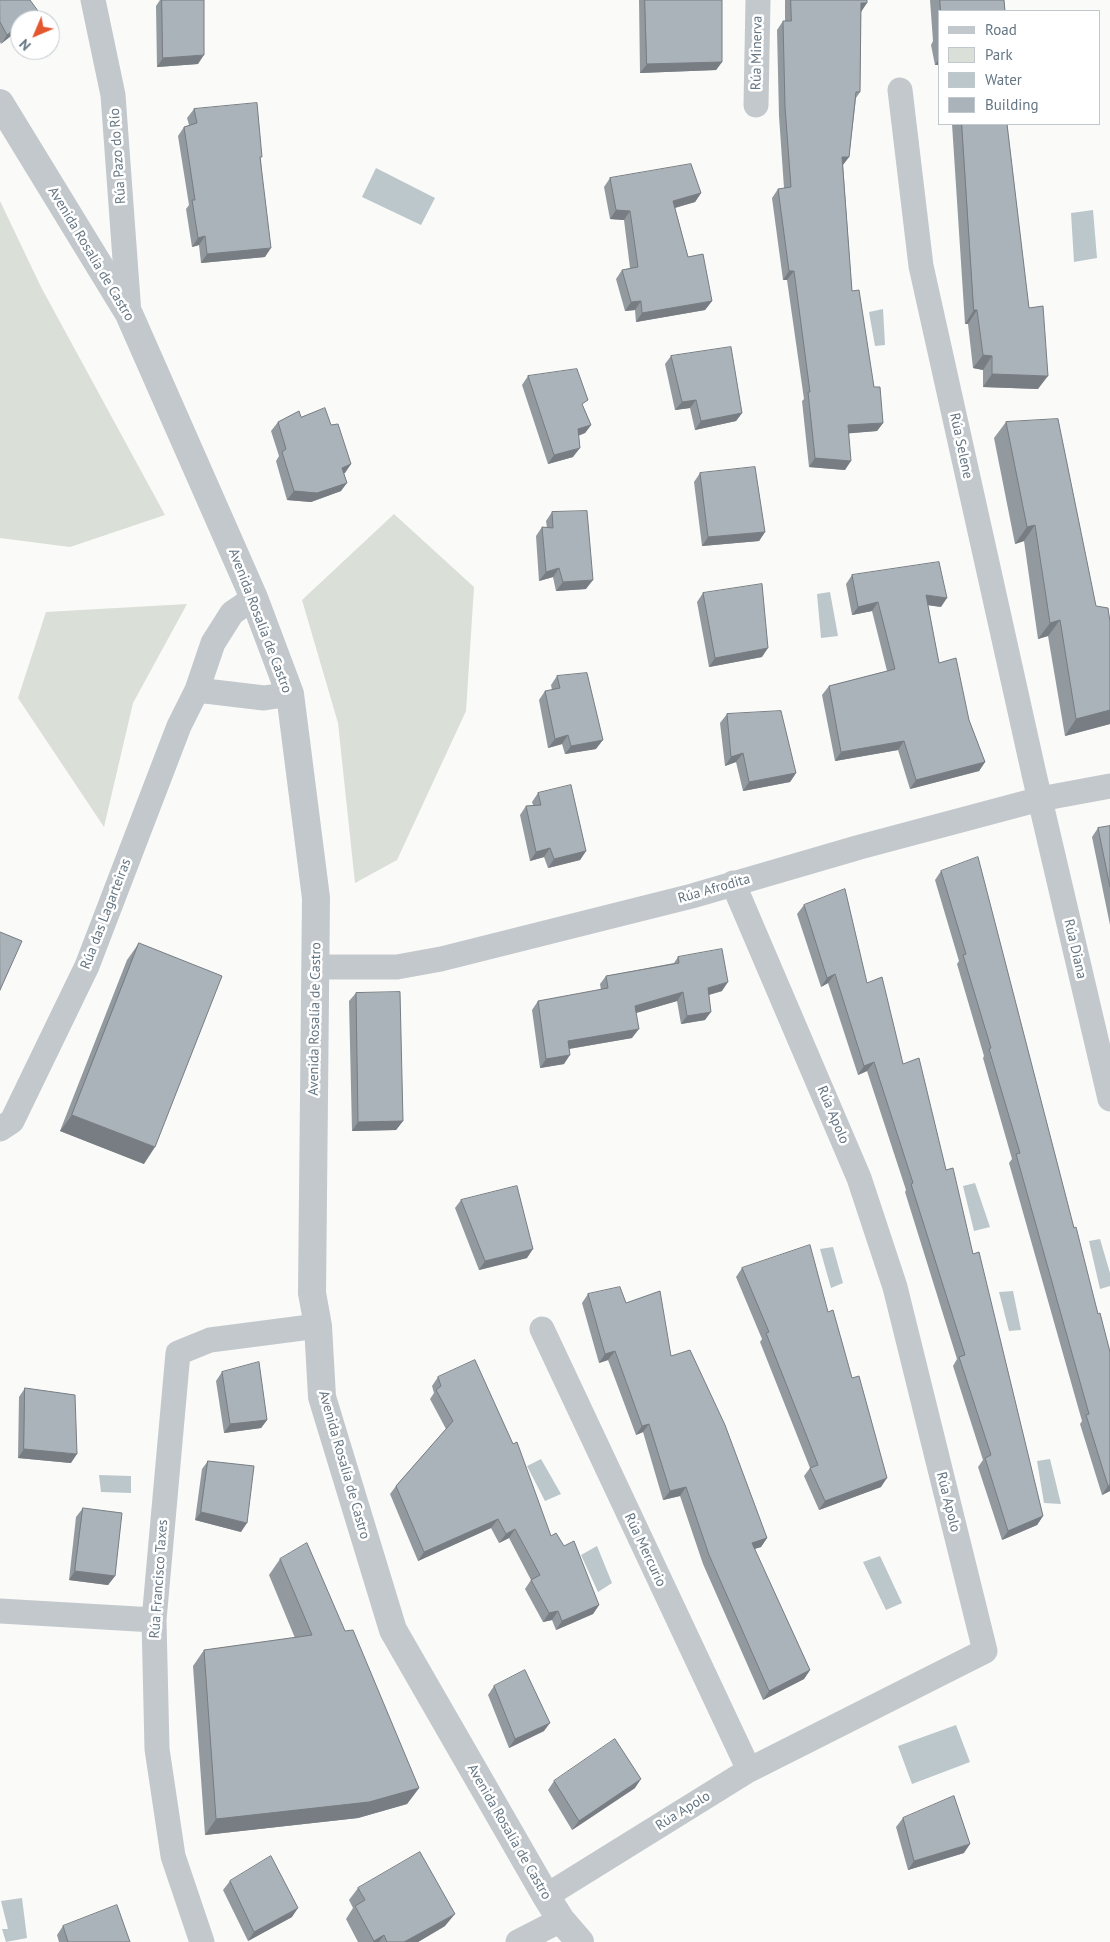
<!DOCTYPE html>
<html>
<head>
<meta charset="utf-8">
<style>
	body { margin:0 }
	#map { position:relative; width:1110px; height:1942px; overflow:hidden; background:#fafaf8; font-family:"PT Sans",sans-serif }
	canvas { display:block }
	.legend { position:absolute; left:938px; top:10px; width:162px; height:115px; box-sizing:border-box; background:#fff; border:1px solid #c1c8cd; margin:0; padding:6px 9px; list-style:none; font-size:15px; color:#657683 }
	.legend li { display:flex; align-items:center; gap:10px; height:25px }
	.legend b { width:25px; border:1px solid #c1c8cd }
	.north { position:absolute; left:10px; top:10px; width:50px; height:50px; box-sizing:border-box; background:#fff; border:1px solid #c1c8cd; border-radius:50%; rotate:225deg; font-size:14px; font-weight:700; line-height:20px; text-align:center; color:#657683 }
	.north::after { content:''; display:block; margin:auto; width:18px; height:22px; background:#e4572e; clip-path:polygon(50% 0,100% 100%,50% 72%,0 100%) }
</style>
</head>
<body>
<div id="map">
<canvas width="1110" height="1942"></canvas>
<ul class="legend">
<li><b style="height:6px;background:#c3c8cc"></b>Road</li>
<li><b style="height:14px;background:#dadfd7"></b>Park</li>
<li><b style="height:14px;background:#bbc7cb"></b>Water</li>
<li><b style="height:14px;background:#aab3b9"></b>Building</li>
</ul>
<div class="north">N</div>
</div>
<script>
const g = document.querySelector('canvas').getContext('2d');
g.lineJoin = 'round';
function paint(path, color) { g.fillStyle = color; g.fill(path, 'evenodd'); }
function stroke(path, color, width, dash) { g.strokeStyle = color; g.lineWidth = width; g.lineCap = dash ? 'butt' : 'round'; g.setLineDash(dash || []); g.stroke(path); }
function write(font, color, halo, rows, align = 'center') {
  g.font = font + ' "PT Sans",sans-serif'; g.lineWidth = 5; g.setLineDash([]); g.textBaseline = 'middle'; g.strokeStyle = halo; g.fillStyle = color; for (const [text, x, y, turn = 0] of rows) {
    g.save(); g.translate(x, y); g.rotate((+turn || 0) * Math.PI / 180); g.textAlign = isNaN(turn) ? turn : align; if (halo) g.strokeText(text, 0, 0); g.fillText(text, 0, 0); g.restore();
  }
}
const green = new Path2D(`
	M 0,201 L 41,287 L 165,515 L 70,547 L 0,538 Z
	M 394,514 L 474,587 L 466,711 L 397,860 L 355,883 L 338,723 L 302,600 Z
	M 187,604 L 133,703 L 104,827 L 18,698 L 46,612 Z`);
const water = new Path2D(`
	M 376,168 L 435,198 L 421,225 L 362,197 Z
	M 1093,210 L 1097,258 L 1074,262 L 1071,213 Z
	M 883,309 L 885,345 L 875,346 L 869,312 Z
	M 830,592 L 838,636 L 821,638 L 817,594 Z
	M 975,1183 L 990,1227 L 974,1231 L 963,1186 Z
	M 1100,1239 L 1110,1273 L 1110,1286 L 1100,1289 L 1089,1241 Z
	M 833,1247 L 843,1283 L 831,1288 L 820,1249 Z
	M 1013,1291 L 1021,1330 L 1009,1331 L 999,1292 Z
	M 541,1459 L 561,1494 L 545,1501 L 527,1466 Z
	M 1050,1459 L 1061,1504 L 1044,1503 L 1037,1461 Z
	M 99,1475 L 131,1476 L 131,1493 L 101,1492 Z
	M 597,1546 L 612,1583 L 598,1592 L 581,1555 Z
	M 880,1556 L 902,1603 L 886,1610 L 863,1562 Z
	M 956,1725 L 970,1762 L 912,1784 L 898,1746 Z
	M 22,1898 L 27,1938 L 6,1942 L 2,1929 L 8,1929 L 1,1901 Z`);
const minor = new Path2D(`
	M 93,0 L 113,95 L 129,314
	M 900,90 L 921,266 L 1034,774 L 1110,1099
	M 756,105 L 758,0
	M 197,690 L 264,698 L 290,694
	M 315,967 L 397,967 L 441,959 L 692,896 L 860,847 L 1040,799 L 1110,786
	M 0,1129 L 12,1121 L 87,966 L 179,726 L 197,690 L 213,643 L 232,613 L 254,598
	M 542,1329 L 749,1770
	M 0,1611 L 154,1620
	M 546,1896 L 749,1770 L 985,1651 L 895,1287 L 859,1178 L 733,883
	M 202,1942 L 173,1856 L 157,1749 L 154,1620 L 178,1353 L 210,1340 L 318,1326
	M 518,1942 L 561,1920`);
const tertiary = new Path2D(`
	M 0,103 L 129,314 L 254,598 L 290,694 L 316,898 L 312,1293 L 318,1326 L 322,1397 L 393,1630 L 546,1896 L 561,1920 L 580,1942`);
const wall = new Path2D(`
	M 0,0 L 38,11 L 32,20 L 20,20 L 1,44 L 0,42 Z
	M 160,0 L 204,0 L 198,64 L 157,67 L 156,6 Z
	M 639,0 L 722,0 L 722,62 L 716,70 L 640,73 Z
	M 785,0 L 867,0 L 861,12 L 860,92 L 856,98 L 849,157 L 843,165 L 852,291 L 874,387 L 883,423 L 877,431 L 849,433 L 845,470 L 809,467 L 802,401 L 804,399 L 787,280 L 783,280 L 772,198 L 778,189 L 784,188 L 779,116 L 777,30 L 783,21 L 785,21 Z
	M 930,0 L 1004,0 L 1005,11 L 939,11 L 939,65 L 935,65 L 931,45 L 933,41 Z
	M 194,109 L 261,159 L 265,257 L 201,263 L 199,245 L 192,247 L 186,209 L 189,205 L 178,136 L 184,127 L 189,125 L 187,118 Z
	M 952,124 L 1007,124 L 1038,389 L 983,387 L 983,370 L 973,368 L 968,324 L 965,324 Z
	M 610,178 L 701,193 L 695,202 L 675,208 L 688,257 L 712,301 L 705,310 L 636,322 L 635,310 L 625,311 L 616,279 L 622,270 L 630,268 L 624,220 L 610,219 L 604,187 Z
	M 671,356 L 742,413 L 736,421 L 695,430 L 690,408 L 675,410 L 665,364 Z
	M 528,376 L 583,406 L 591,425 L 585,433 L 578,436 L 573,457 L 548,464 L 522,385 Z
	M 301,417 L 331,425 L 351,464 L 344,473 L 341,491 L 311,502 L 287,500 L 276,461 L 279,456 L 271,431 L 278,422 Z
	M 1006,422 L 1110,724 L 1065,736 L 1048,636 L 1038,639 L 1024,541 L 1015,544 L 994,438 Z
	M 700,473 L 765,532 L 759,541 L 702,546 L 694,482 Z
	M 552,512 L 586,589 L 556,591 L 553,577 L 539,581 L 536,536 L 542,527 L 547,528 L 546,521 Z
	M 852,575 L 941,607 L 928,605 L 939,663 L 969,720 L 985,762 L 979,771 L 910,789 L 898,750 L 835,761 L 822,695 L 829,686 L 887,671 L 872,611 L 852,615 L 846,584 Z
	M 703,593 L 762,657 L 709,667 L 697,602 Z
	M 557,676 L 596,749 L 565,754 L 562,744 L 548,748 L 539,700 L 545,691 L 552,690 L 551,685 Z
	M 727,714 L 796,773 L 790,782 L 743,791 L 736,762 L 725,766 L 720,723 Z
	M 538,793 L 586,851 L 580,860 L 548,868 L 544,857 L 530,861 L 520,815 L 526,806 L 533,805 L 532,802 Z
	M 1110,826 L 1110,925 L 1092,837 L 1098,828 Z
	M 941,871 L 1074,1228 L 1098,1314 L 1110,1352 L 1110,1491 L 1102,1495 L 1080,1424 L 1082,1421 L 1009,1163 L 1012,1159 L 983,1058 L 984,1056 L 957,964 L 959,961 L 935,880 Z
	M 804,905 L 867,983 L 903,1064 L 946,1170 L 973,1254 L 1043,1516 L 1037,1525 L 1002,1540 L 978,1467 L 983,1460 L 953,1366 L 957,1359 L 905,1192 L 906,1190 L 867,1071 L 858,1075 L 828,983 L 821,987 L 797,914 Z
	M 139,943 L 144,1164 L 60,1131 L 127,960 Z
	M 678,957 L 722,991 L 709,995 L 705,1020 L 681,1024 L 677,1001 L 636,1013 L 632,1038 L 569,1049 L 564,1064 L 540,1068 L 532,1010 L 538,1001 L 601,990 L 600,984 L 606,976 L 674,963 Z
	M 356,993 L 403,1121 L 396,1130 L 352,1131 L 349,1001 Z
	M 461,1200 L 527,1258 L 479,1270 L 455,1208 Z
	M 742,1268 L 828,1312 L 881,1487 L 819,1510 L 804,1476 L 810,1468 L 760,1342 L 762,1339 L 736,1277 Z
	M 588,1294 L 626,1303 L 671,1356 L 767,1538 L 761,1547 L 754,1549 L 810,1670 L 804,1679 L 763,1700 L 703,1564 L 680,1496 L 663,1500 L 643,1432 L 636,1435 L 608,1360 L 599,1363 L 582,1303 Z
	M 222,1372 L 267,1420 L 261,1428 L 224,1433 L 216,1381 Z
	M 438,1377 L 551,1536 L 599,1605 L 593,1614 L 556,1630 L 552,1620 L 543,1622 L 525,1589 L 531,1580 L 509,1538 L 499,1543 L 491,1528 L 418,1561 L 390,1494 L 396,1486 L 446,1429 L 430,1399 L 434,1393 L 432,1386 Z
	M 25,1388 L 71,1463 L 18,1458 L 19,1397 Z
	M 208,1461 L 241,1532 L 195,1520 L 202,1469 Z
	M 83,1508 L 115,1576 L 108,1585 L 69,1580 L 76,1517 Z
	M 280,1559 L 345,1631 L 419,1788 L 407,1804 L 358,1818 L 205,1835 L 193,1666 L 204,1650 L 295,1638 L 269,1575 Z
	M 494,1686 L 544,1731 L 509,1748 L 488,1695 Z
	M 554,1781 L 635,1788 L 572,1830 L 548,1790 Z
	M 903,1818 L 964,1853 L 908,1870 L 896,1827 Z
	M 230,1881 L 292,1917 L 248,1941 L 223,1890 Z
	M 358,1888 L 445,1926 L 418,1942 L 358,1942 L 346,1919 L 353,1908 L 349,1900 Z
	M 63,1926 L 130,1942 L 59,1942 L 57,1935 Z`);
const shadedWall = new Path2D(`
	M 861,3 L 867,3 L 861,12 L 855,12 Z
	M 38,11 L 32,20 L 27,20 Z
	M 20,25 L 20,29 L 1,44 L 7,35 Z
	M 204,55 L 198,64 L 157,67 L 163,58 Z
	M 939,59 L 939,65 L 935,65 Z
	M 722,62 L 716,70 L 640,73 L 647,64 Z
	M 842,157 L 849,157 L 842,166 Z
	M 701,193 L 695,202 L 667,210 L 673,201 Z
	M 616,210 L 630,211 L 624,220 L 610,219 Z
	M 205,236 L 199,245 L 192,247 L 198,238 Z
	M 271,248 L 265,257 L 201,263 L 207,254 Z
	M 789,271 L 794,271 L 787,280 L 783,280 Z
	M 641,301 L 635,310 L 625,311 L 631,302 Z
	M 712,301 L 705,310 L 636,322 L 642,313 Z
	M 974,310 L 977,310 L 968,324 L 965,324 Z
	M 983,355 L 992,356 L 983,370 L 973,368 Z
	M 992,374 L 1048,376 L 1038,389 L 983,387 Z
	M 696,400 L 690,408 L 675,410 L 682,402 Z
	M 742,413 L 736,421 L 695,430 L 701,421 Z
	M 883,423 L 877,431 L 842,434 L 848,425 Z
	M 591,425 L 585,433 L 571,438 L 578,429 Z
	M 580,448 L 573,457 L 548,464 L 554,455 Z
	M 815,458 L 851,461 L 845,470 L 809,467 Z
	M 351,464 L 345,473 L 336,477 L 342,468 Z
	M 347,483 L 341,491 L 311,502 L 287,500 L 294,491 Z
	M 1035,525 L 1024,541 L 1015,544 L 1027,527 Z
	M 765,532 L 759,541 L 702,546 L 708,537 Z
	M 559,568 L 553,577 L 539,581 L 546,572 Z
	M 593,580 L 586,589 L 556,591 L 563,582 Z
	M 926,595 L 947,598 L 941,607 L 920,604 Z
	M 878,602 L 872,611 L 852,615 L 858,607 Z
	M 1060,620 L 1048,636 L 1038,639 L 1050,623 Z
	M 768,648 L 762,657 L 709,667 L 715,658 Z
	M 1110,710 L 1110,724 L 1065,736 L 1076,719 Z
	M 568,735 L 562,744 L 548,748 L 555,739 Z
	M 603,740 L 596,749 L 565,754 L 571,746 Z
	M 904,741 L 898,750 L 835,761 L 841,752 Z
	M 743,753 L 736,762 L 725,766 L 731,757 Z
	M 985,762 L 979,771 L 910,789 L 916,780 Z
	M 796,773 L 790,782 L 743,791 L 749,782 Z
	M 550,848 L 544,857 L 530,861 L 536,852 Z
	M 586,851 L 580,860 L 548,868 L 554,859 Z
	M 835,974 L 828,983 L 821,987 L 827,978 Z
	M 728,982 L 722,991 L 701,997 L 708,988 Z
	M 683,992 L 677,1001 L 629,1015 L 635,1006 Z
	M 711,1012 L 705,1020 L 681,1024 L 687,1016 Z
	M 639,1029 L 632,1038 L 562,1050 L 568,1041 Z
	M 570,1055 L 564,1064 L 540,1068 L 546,1059 Z
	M 874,1062 L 867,1071 L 858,1075 L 864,1066 Z
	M 72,1115 L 155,1147 L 144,1164 L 60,1131 Z
	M 403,1121 L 396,1130 L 352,1131 L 358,1122 Z
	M 533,1249 L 527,1258 L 479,1270 L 485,1261 Z
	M 615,1351 L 608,1360 L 599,1363 L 605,1354 Z
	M 267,1420 L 261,1428 L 224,1433 L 230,1424 Z
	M 649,1424 L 643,1432 L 636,1435 L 642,1426 Z
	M 24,1449 L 77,1454 L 71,1463 L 18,1458 Z
	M 887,1478 L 881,1487 L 819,1510 L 825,1501 Z
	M 1110,1485 L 1110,1491 L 1102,1495 L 1108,1486 Z
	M 686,1487 L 680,1496 L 663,1500 L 670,1491 Z
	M 201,1512 L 247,1523 L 241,1532 L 195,1520 Z
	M 1043,1516 L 1037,1525 L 1002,1540 L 1008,1531 Z
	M 498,1519 L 491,1528 L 418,1561 L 424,1552 Z
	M 515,1529 L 509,1538 L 499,1543 L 506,1534 Z
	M 767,1538 L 761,1547 L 745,1552 L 752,1543 Z
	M 75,1571 L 115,1576 L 108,1585 L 69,1580 Z
	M 599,1605 L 593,1614 L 556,1630 L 562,1621 Z
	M 558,1611 L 552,1620 L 543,1622 L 549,1613 Z
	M 810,1670 L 804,1679 L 763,1700 L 769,1691 Z
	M 550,1723 L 544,1731 L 509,1748 L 515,1739 Z
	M 641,1779 L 635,1788 L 572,1830 L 579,1821 Z
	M 419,1788 L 407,1804 L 358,1818 L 205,1835 L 216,1819 Z
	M 970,1844 L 964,1853 L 908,1870 L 914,1861 Z
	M 298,1908 L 292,1917 L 248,1941 L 254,1932 Z
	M 455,1914 L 445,1926 L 418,1942 L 404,1942 Z
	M 384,1935 L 379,1942 L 373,1942 L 374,1941 Z`);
const building = new Path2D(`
	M 0,0 L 30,0 L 38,11 L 27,20 L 20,20 L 20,25 L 7,35 L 0,22 Z
	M 162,0 L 204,0 L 204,55 L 163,58 Z
	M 645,0 L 722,0 L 722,62 L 647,64 Z
	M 791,0 L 867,0 L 867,3 L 861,3 L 860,92 L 856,92 L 849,157 L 842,157 L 852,291 L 859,290 L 874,387 L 880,387 L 883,423 L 848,425 L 851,461 L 815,458 L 808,392 L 810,392 L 794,271 L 789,271 L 778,189 L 791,187 L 785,107 L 783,21 L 791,21 Z
	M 940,0 L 1004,0 L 1005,11 L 941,11 Z
	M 257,103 L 262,157 L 260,157 L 271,248 L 207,254 L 205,236 L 198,238 L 192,200 L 195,200 L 184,127 L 197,123 L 194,109 Z
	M 962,124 L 1007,124 L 1029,308 L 1043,306 L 1048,376 L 992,374 L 992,356 L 983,355 L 977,310 L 974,310 Z
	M 691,164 L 701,193 L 673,201 L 688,257 L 703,254 L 712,301 L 642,313 L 641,301 L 631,302 L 622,270 L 638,267 L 630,211 L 616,210 L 610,178 Z
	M 731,347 L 742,413 L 701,421 L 696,400 L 682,402 L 671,356 Z
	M 577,369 L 588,400 L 582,404 L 591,425 L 578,429 L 580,448 L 554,455 L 528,376 Z
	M 325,408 L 331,425 L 338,424 L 351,464 L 342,468 L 347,483 L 317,493 L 294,491 L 282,452 L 286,449 L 278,422 L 299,411 L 301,417 Z
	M 1058,419 L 1096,606 L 1108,608 L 1110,622 L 1110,710 L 1076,719 L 1060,620 L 1050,623 L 1035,525 L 1027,527 L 1006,422 Z
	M 755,467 L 765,532 L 708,537 L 700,473 Z
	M 587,511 L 593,580 L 563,582 L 559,568 L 546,572 L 542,527 L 553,528 L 552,512 Z
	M 939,562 L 947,598 L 926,595 L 939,663 L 956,658 L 969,720 L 985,762 L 916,780 L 904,741 L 841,752 L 829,686 L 895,669 L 878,602 L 858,607 L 852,575 Z
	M 762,584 L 768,648 L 715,658 L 703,593 Z
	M 587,673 L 603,740 L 571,746 L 568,735 L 555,739 L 545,691 L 560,688 L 557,676 Z
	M 781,711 L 796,773 L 749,782 L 743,753 L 731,757 L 727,714 Z
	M 571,785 L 586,851 L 554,859 L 550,848 L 536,852 L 526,806 L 541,805 L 538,793 Z
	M 1110,826 L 1110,887 L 1098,828 Z
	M 978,857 L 1074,1228 L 1076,1227 L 1098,1314 L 1100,1313 L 1110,1352 L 1110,1485 L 1108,1486 L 1086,1415 L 1089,1414 L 1016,1154 L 1020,1153 L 989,1049 L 991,1048 L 963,955 L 966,954 L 941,871 Z
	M 845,889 L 867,983 L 882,977 L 903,1064 L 919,1058 L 946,1170 L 953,1168 L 973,1254 L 979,1252 L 1043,1516 L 1008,1531 L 985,1458 L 991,1455 L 959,1357 L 965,1355 L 911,1184 L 913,1183 L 874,1062 L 864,1066 L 835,974 L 827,978 L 804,905 Z
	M 0,932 L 22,941 L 0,990 Z
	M 139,943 L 222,976 L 155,1147 L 72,1115 Z
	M 722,949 L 728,982 L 708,988 L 711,1012 L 687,1016 L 683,992 L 635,1006 L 639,1029 L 568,1041 L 570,1055 L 546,1059 L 538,1001 L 608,988 L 606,976 L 679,963 L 678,957 Z
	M 400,992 L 403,1121 L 358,1122 L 356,993 Z
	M 517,1186 L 533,1249 L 485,1261 L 461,1200 Z
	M 810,1245 L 828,1312 L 833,1310 L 852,1378 L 859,1376 L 887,1478 L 825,1501 L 810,1468 L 818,1465 L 766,1333 L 769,1332 L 742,1268 Z
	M 620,1287 L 626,1303 L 660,1291 L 671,1356 L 690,1350 L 725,1425 L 767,1538 L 752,1543 L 810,1670 L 769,1691 L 709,1555 L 686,1487 L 670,1491 L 649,1424 L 642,1426 L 615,1351 L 605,1354 L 588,1294 Z
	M 475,1360 L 513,1444 L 517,1442 L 551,1536 L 556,1533 L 564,1546 L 574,1541 L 599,1605 L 562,1621 L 558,1611 L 549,1613 L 531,1580 L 540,1575 L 515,1529 L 506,1534 L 498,1519 L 424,1552 L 396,1486 L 453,1421 L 436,1390 L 441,1386 L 438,1377 Z
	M 259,1362 L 267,1420 L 230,1424 L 222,1372 Z
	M 25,1388 L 75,1395 L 77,1454 L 24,1449 Z
	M 208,1461 L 254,1466 L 247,1523 L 201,1512 Z
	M 83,1508 L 122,1513 L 115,1576 L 75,1571 Z
	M 307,1543 L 345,1631 L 353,1630 L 419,1788 L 369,1802 L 216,1819 L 204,1650 L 312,1635 L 280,1559 Z
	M 525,1670 L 550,1723 L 515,1739 L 494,1686 Z
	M 615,1739 L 641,1779 L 579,1821 L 554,1781 Z
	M 954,1796 L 970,1844 L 914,1861 L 903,1818 Z
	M 420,1852 L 455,1914 L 404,1942 L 387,1942 L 384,1935 L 374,1941 L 355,1906 L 365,1900 L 358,1888 Z
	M 271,1856 L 298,1908 L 254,1932 L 230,1881 Z
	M 117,1905 L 130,1942 L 68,1942 L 63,1926 Z`);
const streetNames = [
	["Rúa Minerva",757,53,-89],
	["Rúa Pazo do Río",118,156,-94],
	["Avenida Rosalía de Castro",91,254,59],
	["Rúa Selene",961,446,78],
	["Avenida Rosalía de Castro",260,621,69],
	["Rúa Afrodita",714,889,-16],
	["Rúa das Lagarteiras",106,914,-69],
	["Rúa Diana",1075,949,77],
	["Avenida Rosalía de Castro",315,1019,-89],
	["Rúa Apolo",833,1115,67],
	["Avenida Rosalía de Castro",344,1465,74],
	["Rúa Apolo",948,1502,76],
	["Rúa Mercurio",645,1550,65],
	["Rúa Francisco Taxes",159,1579,-86],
	["Rúa Apolo",683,1811,-32],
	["Avenida Rosalía de Castro",509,1832,60]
];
paint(green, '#dadfd7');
paint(water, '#bbc7cb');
stroke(minor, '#c3c8cc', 25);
stroke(tertiary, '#c3c8cc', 28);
paint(wall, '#929a9f');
paint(shadedWall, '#777d82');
paint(building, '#aab3b9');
stroke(building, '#777d82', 1);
write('14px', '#657683', '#fff', streetNames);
</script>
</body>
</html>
